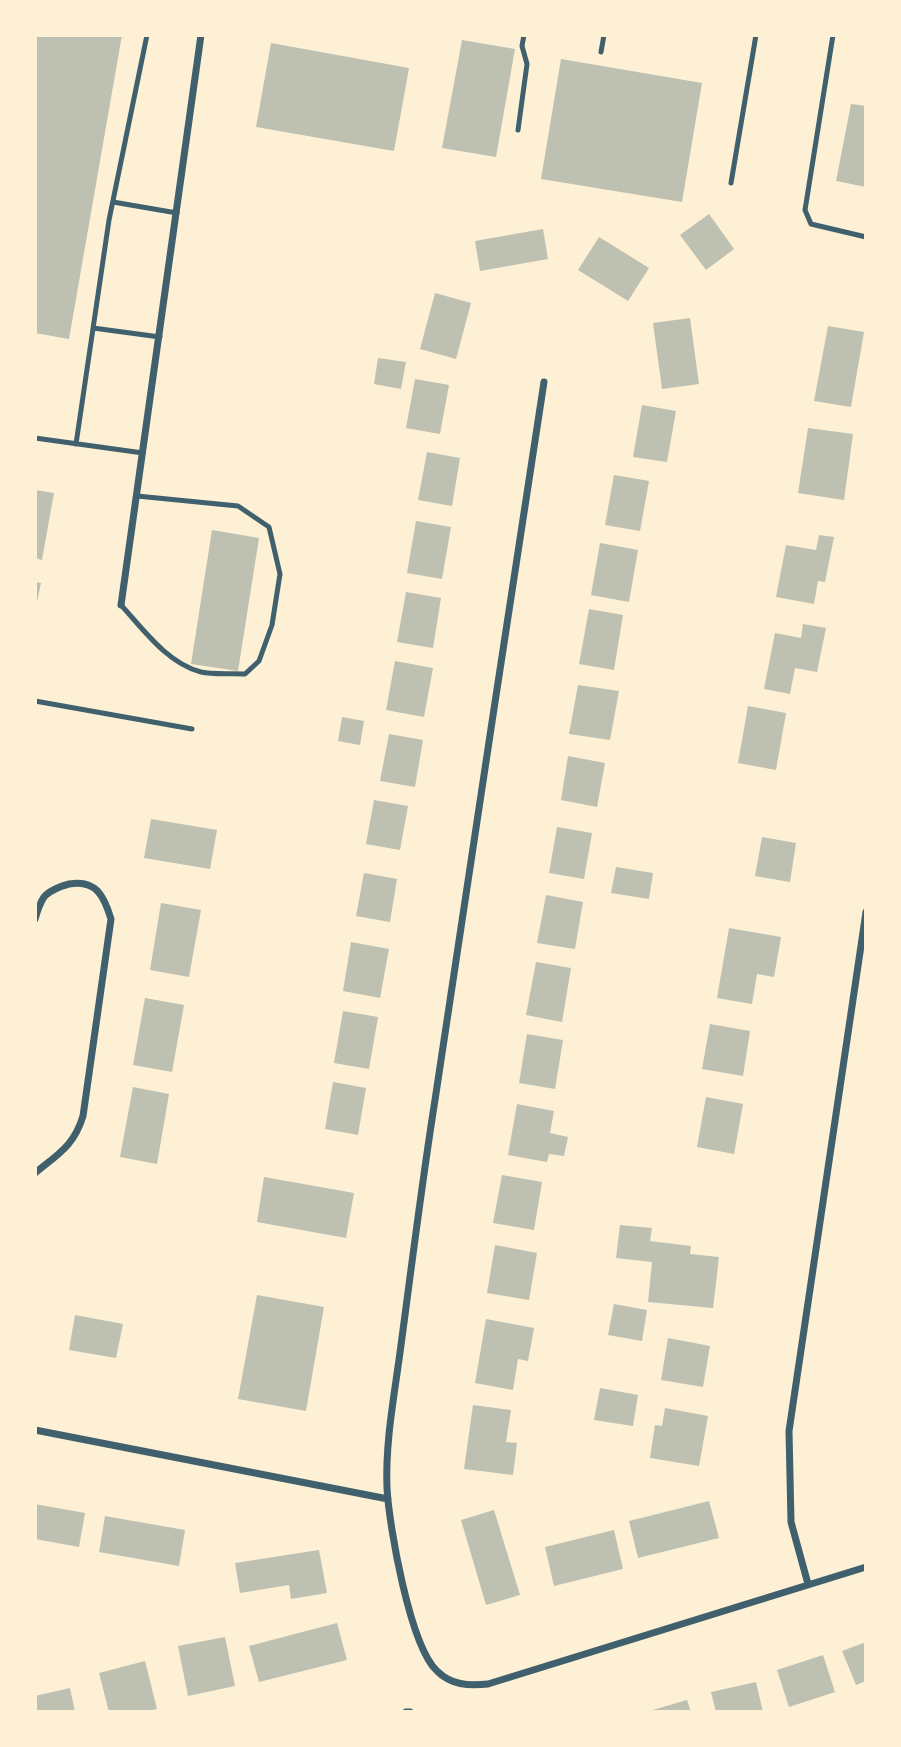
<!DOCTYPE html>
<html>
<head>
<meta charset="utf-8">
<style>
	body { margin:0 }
	#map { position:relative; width:901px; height:1747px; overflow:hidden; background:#fdf0d5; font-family:Arial,sans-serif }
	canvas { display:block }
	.frame { position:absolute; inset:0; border:37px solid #fdf0d5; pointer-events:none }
</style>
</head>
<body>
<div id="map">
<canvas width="901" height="1747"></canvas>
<div class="frame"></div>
</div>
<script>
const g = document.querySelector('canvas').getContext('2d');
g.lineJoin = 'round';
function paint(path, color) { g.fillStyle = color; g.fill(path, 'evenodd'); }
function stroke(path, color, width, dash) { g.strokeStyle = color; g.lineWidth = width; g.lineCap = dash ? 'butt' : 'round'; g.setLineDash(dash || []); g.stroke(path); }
const building = new Path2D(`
	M 35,35 L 122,35 L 69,339 L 35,333 Z
	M 462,40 L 515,49 L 496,157 L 442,148 Z
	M 271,43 L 409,68 L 394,151 L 256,127 Z
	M 561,59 L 702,83 L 682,202 L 541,179 Z
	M 851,104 L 866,106 L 866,187 L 836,181 Z
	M 709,214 L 734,249 L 706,270 L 680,235 Z
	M 543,229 L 548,259 L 480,271 L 475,241 Z
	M 599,237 L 649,268 L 628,301 L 578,270 Z
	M 435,293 L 471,303 L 456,359 L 420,349 Z
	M 690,318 L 699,384 L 662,389 L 653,323 Z
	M 828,326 L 864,332 L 851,407 L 814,401 Z
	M 378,358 L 406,362 L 401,389 L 374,384 Z
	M 415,379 L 449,385 L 440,434 L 406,428 Z
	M 642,405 L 676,411 L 667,462 L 633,457 Z
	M 808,428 L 853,434 L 844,500 L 798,493 Z
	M 427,452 L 460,458 L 452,506 L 418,500 Z
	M 614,475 L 649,481 L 640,531 L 605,525 Z
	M 35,490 L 54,493 L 42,560 L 35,558 Z
	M 416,521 L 451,527 L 442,579 L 407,573 Z
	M 212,530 L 259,538 L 238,671 L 191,664 Z
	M 819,535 L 834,537 L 825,582 L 818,581 L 814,604 L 776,597 L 786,545 L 816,550 Z
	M 600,543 L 638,550 L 629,602 L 591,595 Z
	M 35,582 L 41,583 L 36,607 L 35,607 Z
	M 406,592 L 441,598 L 433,648 L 397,642 Z
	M 589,609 L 623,615 L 614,670 L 579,664 Z
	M 803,624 L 826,628 L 817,672 L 795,668 L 790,694 L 764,689 L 775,633 L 801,638 Z
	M 395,661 L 433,668 L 424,717 L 386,710 Z
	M 578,685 L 619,691 L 610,740 L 569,734 Z
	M 748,706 L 786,713 L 776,770 L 738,763 Z
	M 342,717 L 364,721 L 360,745 L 338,741 Z
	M 389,734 L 423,740 L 415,787 L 380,781 Z
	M 568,756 L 605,763 L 597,807 L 561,800 Z
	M 374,800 L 408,806 L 400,850 L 366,844 Z
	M 151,819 L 217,830 L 210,869 L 144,858 Z
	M 557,827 L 592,833 L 584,879 L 549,873 Z
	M 762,837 L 796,843 L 790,882 L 755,876 Z
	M 616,867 L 653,873 L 649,899 L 611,893 Z
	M 364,873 L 397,879 L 390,922 L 356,916 Z
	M 546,895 L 583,902 L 575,949 L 537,943 Z
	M 161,903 L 201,910 L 189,977 L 150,970 Z
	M 729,928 L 781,937 L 774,977 L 757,974 L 752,1004 L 717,998 Z
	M 351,942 L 389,949 L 380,998 L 343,991 Z
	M 536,962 L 571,968 L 562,1022 L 526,1015 Z
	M 145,998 L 184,1005 L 172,1072 L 133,1065 Z
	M 343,1011 L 378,1017 L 369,1069 L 334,1063 Z
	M 710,1024 L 750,1031 L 743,1076 L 702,1069 Z
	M 527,1034 L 563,1040 L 555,1089 L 519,1083 Z
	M 333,1082 L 366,1088 L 358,1135 L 325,1129 Z
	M 133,1087 L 169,1094 L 157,1164 L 120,1157 Z
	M 706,1097 L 743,1104 L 734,1154 L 697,1147 Z
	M 517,1104 L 554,1111 L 550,1133 L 568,1137 L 564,1156 L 549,1154 L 547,1162 L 508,1155 Z
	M 502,1175 L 542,1182 L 534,1230 L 493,1223 Z
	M 264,1177 L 354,1193 L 346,1238 L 257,1222 Z
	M 620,1225 L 652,1228 L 650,1241 L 691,1246 L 690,1254 L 719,1257 L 713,1308 L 648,1302 L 652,1262 L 616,1258 Z
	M 495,1245 L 537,1253 L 529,1300 L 487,1293 Z
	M 257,1295 L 324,1307 L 306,1411 L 238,1399 Z
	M 614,1304 L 647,1310 L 642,1341 L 608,1335 Z
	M 75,1315 L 123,1324 L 116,1358 L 69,1350 Z
	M 486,1319 L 534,1328 L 528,1361 L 518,1359 L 513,1390 L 475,1383 Z
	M 668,1338 L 710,1346 L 703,1387 L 661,1380 Z
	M 600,1388 L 638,1395 L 633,1426 L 594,1420 Z
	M 473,1405 L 511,1410 L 506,1442 L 517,1443 L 513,1475 L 464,1469 Z
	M 665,1408 L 708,1416 L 699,1466 L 650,1458 L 655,1425 L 662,1426 Z
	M 709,1501 L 719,1538 L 638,1558 L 629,1521 Z
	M 35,1504 L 85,1513 L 79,1547 L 35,1539 Z
	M 494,1510 L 520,1595 L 486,1605 L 461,1520 Z
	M 105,1516 L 185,1530 L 179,1566 L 99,1552 Z
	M 614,1530 L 623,1569 L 554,1586 L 545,1547 Z
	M 319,1550 L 327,1593 L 291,1599 L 289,1585 L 240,1593 L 235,1563 Z
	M 337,1623 L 347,1660 L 259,1682 L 249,1646 Z
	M 225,1637 L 235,1686 L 188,1696 L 178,1646 Z
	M 866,1642 L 866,1681 L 856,1685 L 842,1651 Z
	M 823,1655 L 835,1692 L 789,1707 L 777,1670 Z
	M 145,1661 L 157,1709 L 145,1712 L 109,1712 L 99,1673 Z
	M 756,1682 L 763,1712 L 716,1712 L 711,1692 Z
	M 70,1688 L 75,1712 L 35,1712 L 35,1696 Z
	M 687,1700 L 691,1712 L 649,1712 L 649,1711 Z`);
const service = new Path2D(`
	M 833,35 L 805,210 L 811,224 L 866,237
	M 601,52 L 604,35
	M 518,130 L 527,64 L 522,46 L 524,35
	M 731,183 L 756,35
	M 113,202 L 177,213
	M 93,328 L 160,337
	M 35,438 L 143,453
	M 76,444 L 109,220 L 147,35
	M 121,605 C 143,629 167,663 201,672 C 214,675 231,673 245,674 L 259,661 L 272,625 L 280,574 L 269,527 L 238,506 L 137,496
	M 35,701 L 192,729`);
const minor = new Path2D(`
	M 544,382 C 507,621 471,861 435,1100 C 422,1182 412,1263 401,1345 C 395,1392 385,1441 387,1488 C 389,1526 410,1646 437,1671 C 451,1685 468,1686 488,1684 L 866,1567
	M 121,605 L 201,35
	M 35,919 C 37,912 40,903 44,897 C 49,891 61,886 69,884 C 96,879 104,896 111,919 L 83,1116 C 74,1146 58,1154 35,1173
	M 35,1430 L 388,1499
	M 808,1584 L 791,1522 L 789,1431 L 866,912
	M 406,1712 L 410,1712`);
paint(building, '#bec0b2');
stroke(service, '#3f606c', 5);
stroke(minor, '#3f606c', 7);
</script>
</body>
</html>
